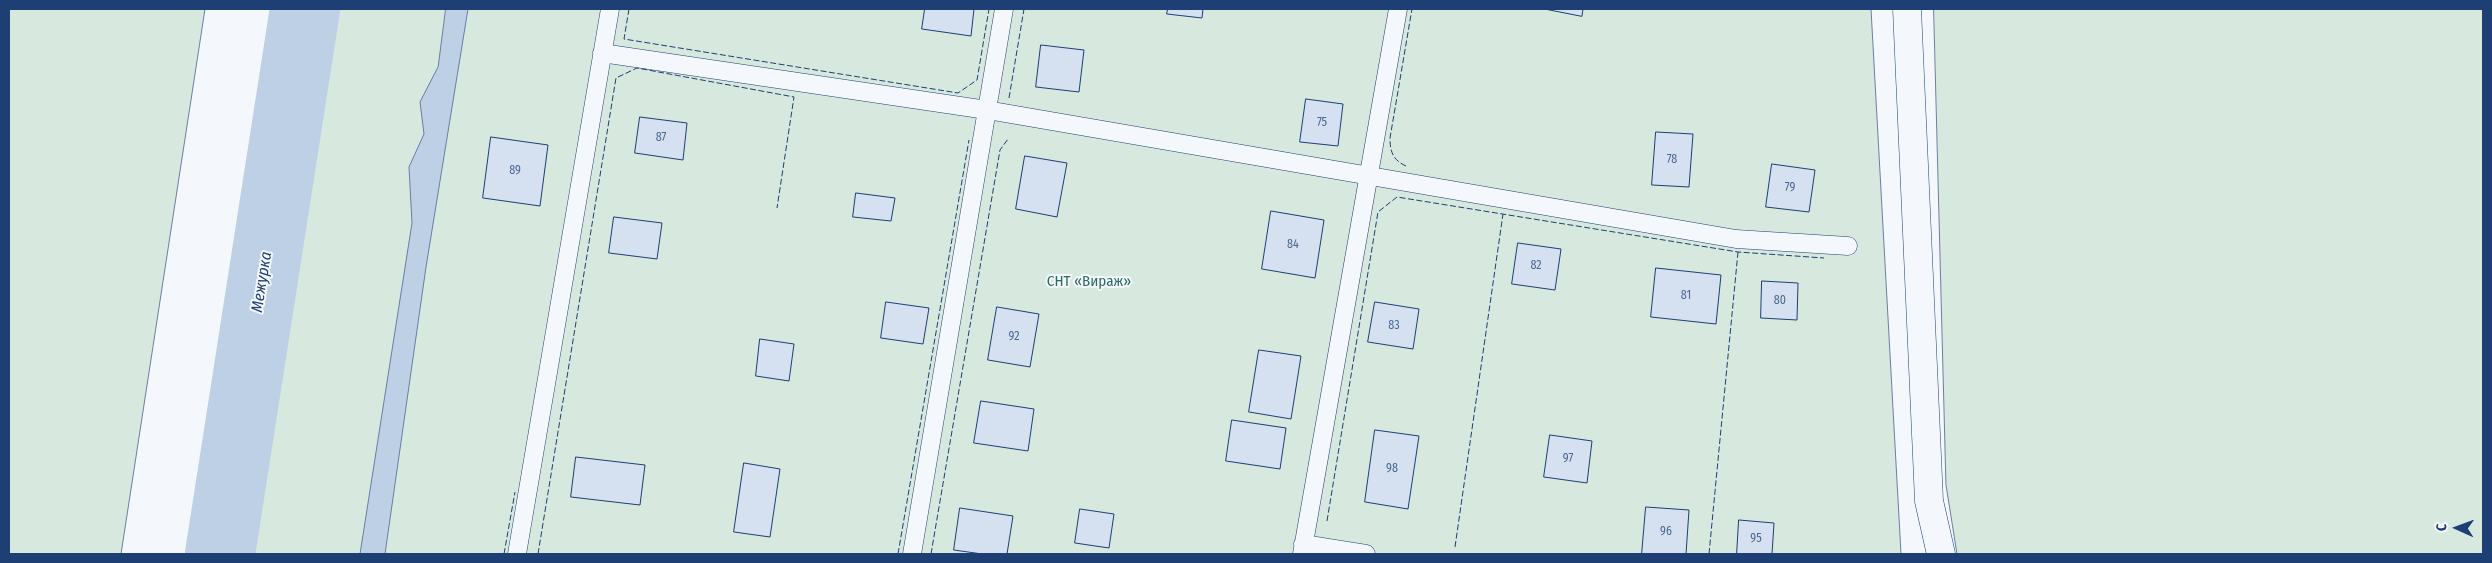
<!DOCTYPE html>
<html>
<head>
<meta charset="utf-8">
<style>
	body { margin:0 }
	#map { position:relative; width:2492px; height:563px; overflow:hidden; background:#f4f7fb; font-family:"Fira Sans Condensed",sans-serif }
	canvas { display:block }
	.frame { position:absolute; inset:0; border:10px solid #1d3f73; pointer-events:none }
	.north { position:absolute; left:2432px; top:503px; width:50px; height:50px; -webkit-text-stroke:4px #f4f7fb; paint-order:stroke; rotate:272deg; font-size:14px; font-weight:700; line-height:20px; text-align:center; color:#1d3f73 }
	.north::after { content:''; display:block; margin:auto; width:18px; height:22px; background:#1d3f73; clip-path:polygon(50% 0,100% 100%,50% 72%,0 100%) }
</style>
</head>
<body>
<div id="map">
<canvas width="2492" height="563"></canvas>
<div class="frame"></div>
<div class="north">С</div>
</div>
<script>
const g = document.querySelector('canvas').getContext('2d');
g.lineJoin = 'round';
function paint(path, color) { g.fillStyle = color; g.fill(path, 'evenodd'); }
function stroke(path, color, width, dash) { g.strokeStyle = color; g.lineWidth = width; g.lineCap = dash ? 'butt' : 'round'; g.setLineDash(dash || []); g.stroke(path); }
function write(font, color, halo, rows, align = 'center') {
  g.font = font + ' "Fira Sans Condensed",sans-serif'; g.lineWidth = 4; g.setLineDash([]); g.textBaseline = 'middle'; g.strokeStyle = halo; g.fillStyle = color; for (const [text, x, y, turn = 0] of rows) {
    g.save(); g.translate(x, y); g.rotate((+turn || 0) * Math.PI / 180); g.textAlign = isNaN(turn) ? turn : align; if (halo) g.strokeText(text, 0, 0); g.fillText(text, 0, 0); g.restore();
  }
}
const green = new Path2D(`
	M 9,9 L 205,9 L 121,554 L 9,554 Z
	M 336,9 L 1871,9 L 1901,554 L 247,554 Z
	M 1934,9 L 2483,9 L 2483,554 L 1957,554 L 1946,485 Z`);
const water = new Path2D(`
	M 446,9 L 468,9 L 426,267 L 385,554 L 360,554 L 412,223 L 409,167 L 424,134 L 420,102 L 438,67 Z`);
const river = new Path2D(`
	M 220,554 L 305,9`);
const building = new Path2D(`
	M 925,9 L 974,9 L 971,36 L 922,29 Z
	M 1168,9 L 1203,9 L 1202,18 L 1167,14 Z
	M 1545,9 L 1583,9 L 1582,16 Z
	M 1041,45 L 1084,50 L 1079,92 L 1036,87 Z
	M 1306,99 L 1343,104 L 1338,146 L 1300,142 Z
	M 640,117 L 687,123 L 683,160 L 635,153 Z
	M 1656,132 L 1693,134 L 1689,187 L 1652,185 Z
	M 491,137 L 548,145 L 540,206 L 483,198 Z
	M 1025,156 L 1067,163 L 1057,217 L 1016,209 Z
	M 1772,164 L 1815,170 L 1809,212 L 1766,207 Z
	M 856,193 L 895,198 L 891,221 L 853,217 Z
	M 1271,211 L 1324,220 L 1315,278 L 1262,269 Z
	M 614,217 L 662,223 L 657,259 L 609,253 Z
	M 1518,243 L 1561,249 L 1555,290 L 1512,284 Z
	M 1656,268 L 1721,275 L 1716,324 L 1651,317 Z
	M 1762,281 L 1798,283 L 1797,320 L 1761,318 Z
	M 886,302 L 929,308 L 923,344 L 881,338 Z
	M 1375,302 L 1419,309 L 1413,349 L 1368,342 Z
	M 997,307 L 1039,314 L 1030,367 L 988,360 Z
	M 760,339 L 794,344 L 789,381 L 756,376 Z
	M 1259,350 L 1301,356 L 1291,419 L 1249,412 Z
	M 981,401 L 1034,409 L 1028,451 L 974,443 Z
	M 1232,420 L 1286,428 L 1280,469 L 1226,461 Z
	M 1375,430 L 1419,436 L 1408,509 L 1365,502 Z
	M 1550,435 L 1592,441 L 1587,483 L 1544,477 Z
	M 576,457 L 645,465 L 640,505 L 571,497 Z
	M 744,463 L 780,469 L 770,537 L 734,532 Z
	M 1646,507 L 1689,510 L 1686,554 L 1642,554 Z
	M 960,508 L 1013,516 L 1007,554 L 982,554 L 954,550 Z
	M 1080,509 L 1114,514 L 1109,548 L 1075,543 Z
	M 1739,520 L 1774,523 L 1772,554 L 1737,554 Z`);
const lane = new Path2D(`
	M 602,53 L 987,110 L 1736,239 L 1848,246
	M 1303,544 L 1366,554
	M 517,554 L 610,9
	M 912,554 L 1004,9
	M 1302,554 L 1398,9`);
const street = new Path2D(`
	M 1907,9 L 1929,501 L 1941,554`);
const fence = new Path2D(`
	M 629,9 L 624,39 L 958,93 L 977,80 L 989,9
	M 1535,9 L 1540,9
	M 1009,98 L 1024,9
	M 1406,166 C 1393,160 1390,152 1390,138 L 1412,9
	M 1327,521 L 1378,212 L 1397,197 L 1738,252 L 1824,258
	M 1455,547 L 1503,214
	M 504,554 L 515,492
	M 538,554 L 616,78 L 637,68 L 794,97 L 777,208
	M 898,554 L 969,140
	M 931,554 L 1000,150 L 1008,139
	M 1709,554 L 1738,252`);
const numberNames = [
	["75",1322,123],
	["87",661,138],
	["78",1672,160],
	["89",515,171],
	["79",1790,188],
	["84",1293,245],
	["82",1536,266],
	["81",1686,296],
	["80",1780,301],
	["83",1394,326],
	["92",1014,337],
	["97",1568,459],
	["98",1392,469],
	["96",1666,532],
	["95",1756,539]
];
const parkNames = [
	["СНТ «Вираж»",1089,282]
];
const waterNames = [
	["Межурка",262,282,-81]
];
paint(green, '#d7e8df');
stroke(green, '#687fa3', 1);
paint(water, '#bed0e5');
stroke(water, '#687fa3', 1);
stroke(river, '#bed0e5', 70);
paint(building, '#d5e0f0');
stroke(building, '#1d3f73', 1);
stroke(lane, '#1d3f73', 19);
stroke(street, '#1d3f73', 29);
stroke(lane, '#f4f7fb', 18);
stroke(street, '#f4f7fb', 28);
stroke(fence, '#1d3f73', 1, [6, 2.5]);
write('12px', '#4b6792', null, numberNames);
write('15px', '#2c6c60', '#f4f7fb', parkNames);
write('italic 16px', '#1d3f73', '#f4f7fb', waterNames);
</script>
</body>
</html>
